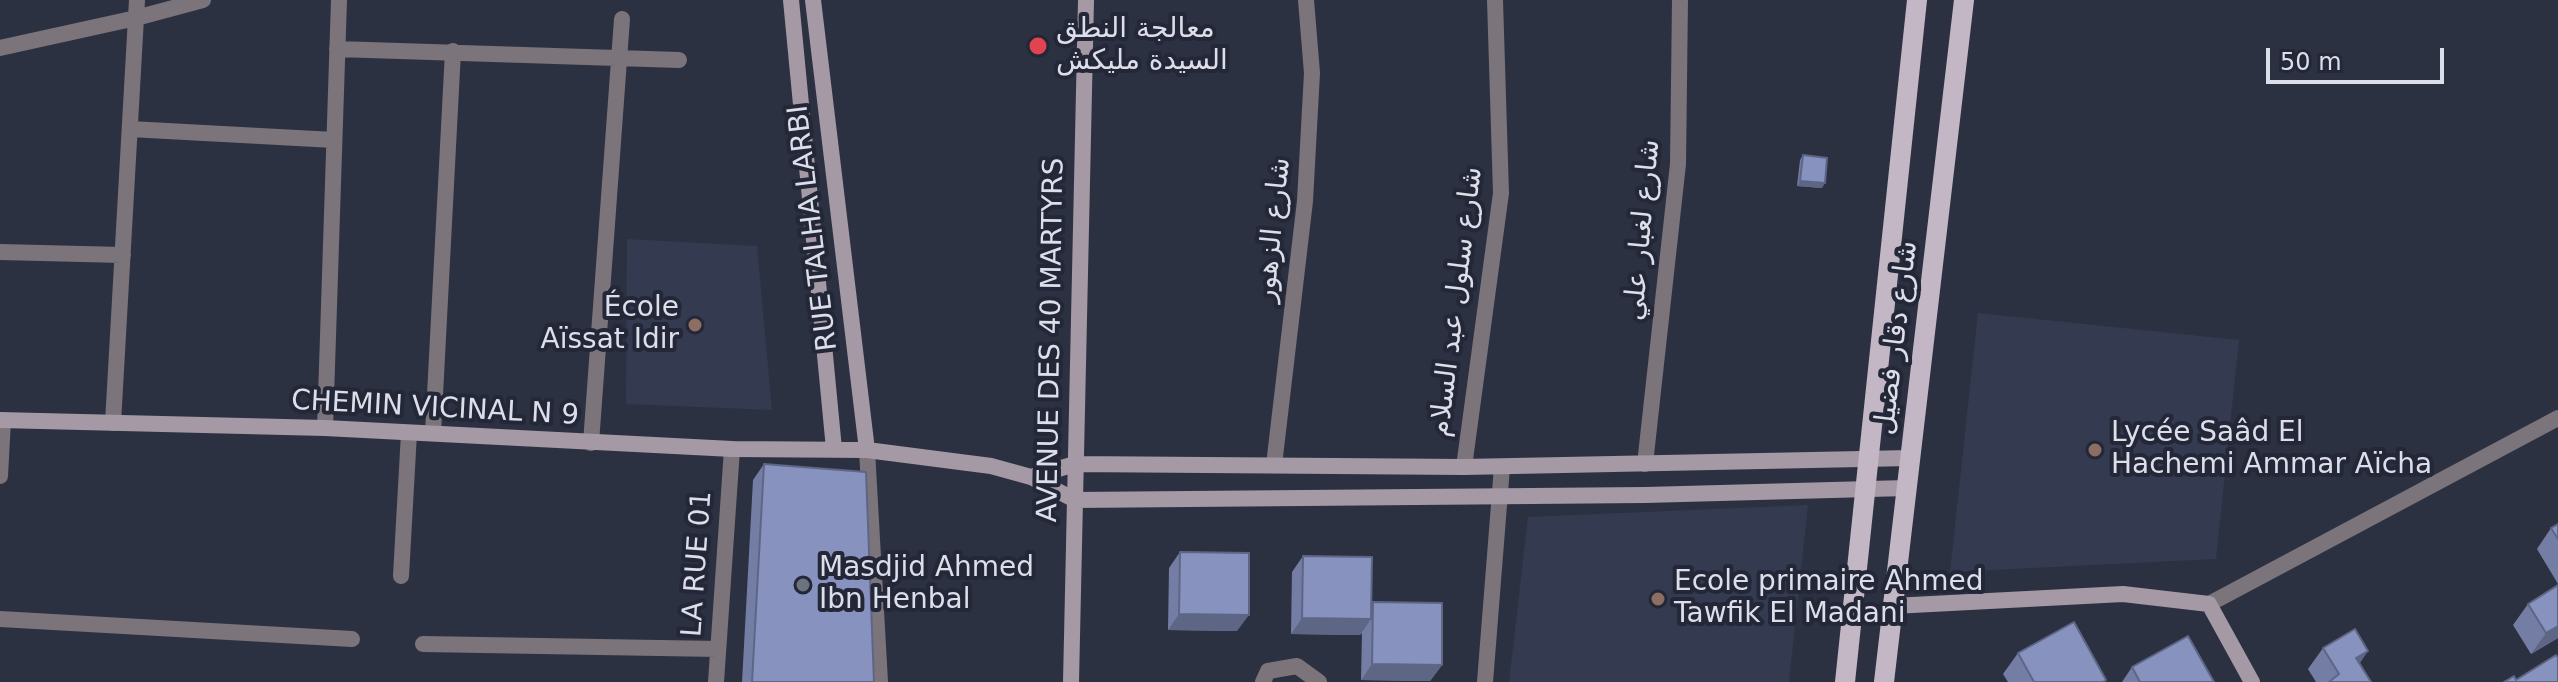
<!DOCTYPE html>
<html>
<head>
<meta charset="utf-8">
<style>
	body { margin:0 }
	#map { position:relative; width:2558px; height:682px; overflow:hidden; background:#2c3141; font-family:"DejaVu Sans",sans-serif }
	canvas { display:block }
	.scale { position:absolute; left:2266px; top:48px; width:178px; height:36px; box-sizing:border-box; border:4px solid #dcdfea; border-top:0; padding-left:10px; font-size:24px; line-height:28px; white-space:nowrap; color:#dcdfea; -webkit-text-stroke:6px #232737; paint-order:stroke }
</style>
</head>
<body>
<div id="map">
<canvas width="2558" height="682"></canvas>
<div class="scale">50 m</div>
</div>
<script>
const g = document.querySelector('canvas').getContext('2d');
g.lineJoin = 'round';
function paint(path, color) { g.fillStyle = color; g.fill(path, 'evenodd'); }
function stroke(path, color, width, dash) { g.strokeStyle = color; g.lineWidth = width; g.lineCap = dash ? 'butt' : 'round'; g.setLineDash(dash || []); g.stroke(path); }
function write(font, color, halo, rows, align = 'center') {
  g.font = font + ' "DejaVu Sans","Noto Sans Arabic",sans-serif'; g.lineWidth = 8; g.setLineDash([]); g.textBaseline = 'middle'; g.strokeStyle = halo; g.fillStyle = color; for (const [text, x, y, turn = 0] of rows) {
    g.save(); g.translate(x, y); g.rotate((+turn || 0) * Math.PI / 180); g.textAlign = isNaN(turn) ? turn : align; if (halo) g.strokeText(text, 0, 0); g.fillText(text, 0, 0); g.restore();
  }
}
const built = new Path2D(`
	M 627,239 L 757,246 L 772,410 L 626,404 Z
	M 1978,313 L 2239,340 L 2216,559 L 1950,572 Z
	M 1808,505 L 1789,682 L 1509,682 L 1528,517 Z`);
const street = new Path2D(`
	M 0,48 L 136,18 L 203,0
	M 337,49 L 679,60
	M 130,129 L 334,140
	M 0,252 L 123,255
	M 113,423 L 137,0
	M 325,428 L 339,0
	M 433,433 L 453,51
	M 591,443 L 622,19
	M 867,450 L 880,682
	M 1645,464 L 1678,164 L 1680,0
	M 1274,465 L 1305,201 L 1312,73 L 1306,0
	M 1464,467 L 1501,193 L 1495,0
	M 0,476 L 3,420
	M 401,576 L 409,433
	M 2209,604 L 2558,418
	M 0,619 L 352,639
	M 423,644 L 718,649
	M 716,682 L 732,449
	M 1263,682 L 1268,671 L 1297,666 L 1319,682
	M 1485,682 L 1502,467`);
const secondary = new Path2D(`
	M 791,0 L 834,449
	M 813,0 L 867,450
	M 0,420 L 325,428 L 732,449 L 867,450 L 991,466 L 1031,477 L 1075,500 L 1645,495 L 1907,488
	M 1031,477 L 1075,464 L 1464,467 L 1911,458
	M 1893,606 L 2123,594 L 2209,604 L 2252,682
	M 1071,682 L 1086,0`);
const primary = new Path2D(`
	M 1845,682 L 1917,0
	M 1884,682 L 1964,0`);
const wall = new Path2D(`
	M 1803,155 L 1822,188 L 1797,186 L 1800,160 Z
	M 764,464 L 874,682 L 742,682 L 753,480 Z
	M 2558,524 L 2558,584 L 2537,549 L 2551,528 Z
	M 1180,552 L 1237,631 L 1168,630 L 1169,568 Z
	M 1303,556 L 1372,604 L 1373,602 L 1442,665 L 1430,681 L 1361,680 L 1362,633 L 1360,635 L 1291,634 L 1292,572 Z
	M 2558,585 L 2558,638 L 2531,654 L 2513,625 L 2528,604 Z
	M 2323,648 L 2360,663 L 2371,682 L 2316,682 L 2308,669 Z
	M 2018,653 L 2106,680 L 2105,682 L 2008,682 L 2003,674 Z
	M 2132,667 L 2214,682 L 2122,682 Z`);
const shadedWall = new Path2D(`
	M 1800,181 L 1825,183 L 1822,188 L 1797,186 Z
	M 1179,614 L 1249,615 L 1237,631 L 1168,630 Z
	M 1302,618 L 1371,619 L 1360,635 L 1291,634 Z
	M 2558,626 L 2558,638 L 2531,654 L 2546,633 Z
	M 2368,651 L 2354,672 L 2356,658 Z
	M 1372,664 L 1442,665 L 1430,681 L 1361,680 Z`);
const building = new Path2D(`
	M 1803,155 L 1827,158 L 1825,183 L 1800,181 Z
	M 764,464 L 866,472 L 874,682 L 752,682 Z
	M 2558,524 L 2558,539 L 2551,528 Z
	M 1180,552 L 1249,553 L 1249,615 L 1179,614 Z
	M 1303,556 L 1372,557 L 1371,619 L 1302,618 Z
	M 2558,585 L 2558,626 L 2546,633 L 2528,604 Z
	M 1373,602 L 1442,603 L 1442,665 L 1372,664 Z
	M 2074,622 L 2106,680 L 2103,682 L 2034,682 L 2018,653 Z
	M 2355,629 L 2368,651 L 2356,658 L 2371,682 L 2329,682 L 2339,674 L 2323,648 Z
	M 2188,636 L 2214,682 L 2140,682 L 2132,667 Z
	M 2556,655 L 2558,658 L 2558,682 L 2504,682 L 2514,676 L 2516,680 Z`);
const markers = [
	[1038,46,10,"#e0444e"],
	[695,325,8,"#8d6e63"],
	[2095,450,8,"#8d6e63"],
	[803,585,8,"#6b7280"],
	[1658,599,8,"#8d6e63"]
];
const poiNames = [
	["معالجة النطق",1056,30],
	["السيدة مليكش",1056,62],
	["École",679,309,"right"],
	["Aïssat Idir",679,341,"right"],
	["Lycée Saâd El",2111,434],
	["Hachemi Ammar Aïcha",2111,466],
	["Masdjid Ahmed",819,569],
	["Ibn Henbal",819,601],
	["Ecole primaire Ahmed",1674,583],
	["Tawfik El Madani",1674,615]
];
const streetNames = [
	["RUE TALHA LARBI",814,228,-97],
	["شارع الزهور",1274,230,-84],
	["شارع لغبار علي",1643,230,-85],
	["شارع سلول عبد السلام",1457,302,-83],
	["شارع دقار فضيل",1897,338,-83],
	["AVENUE DES 40 MARTYRS",1052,340,-89],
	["CHEMIN VICINAL N 9",435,409,3],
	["LA RUE 01",698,564,-86]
];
paint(built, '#343a50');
stroke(street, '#7b747b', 16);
stroke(secondary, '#a499a5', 16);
stroke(primary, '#c3b6c5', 20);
paint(wall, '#747ea4');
paint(shadedWall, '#5e6686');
paint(building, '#8792bf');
stroke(building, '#5e6686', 2);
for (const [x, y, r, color] of markers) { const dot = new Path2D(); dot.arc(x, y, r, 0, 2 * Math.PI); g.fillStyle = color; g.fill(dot); stroke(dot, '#232737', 3); }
write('28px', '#dcdfea', '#232737', poiNames, 'left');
write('28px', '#dcdfea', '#232737', streetNames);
</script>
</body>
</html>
